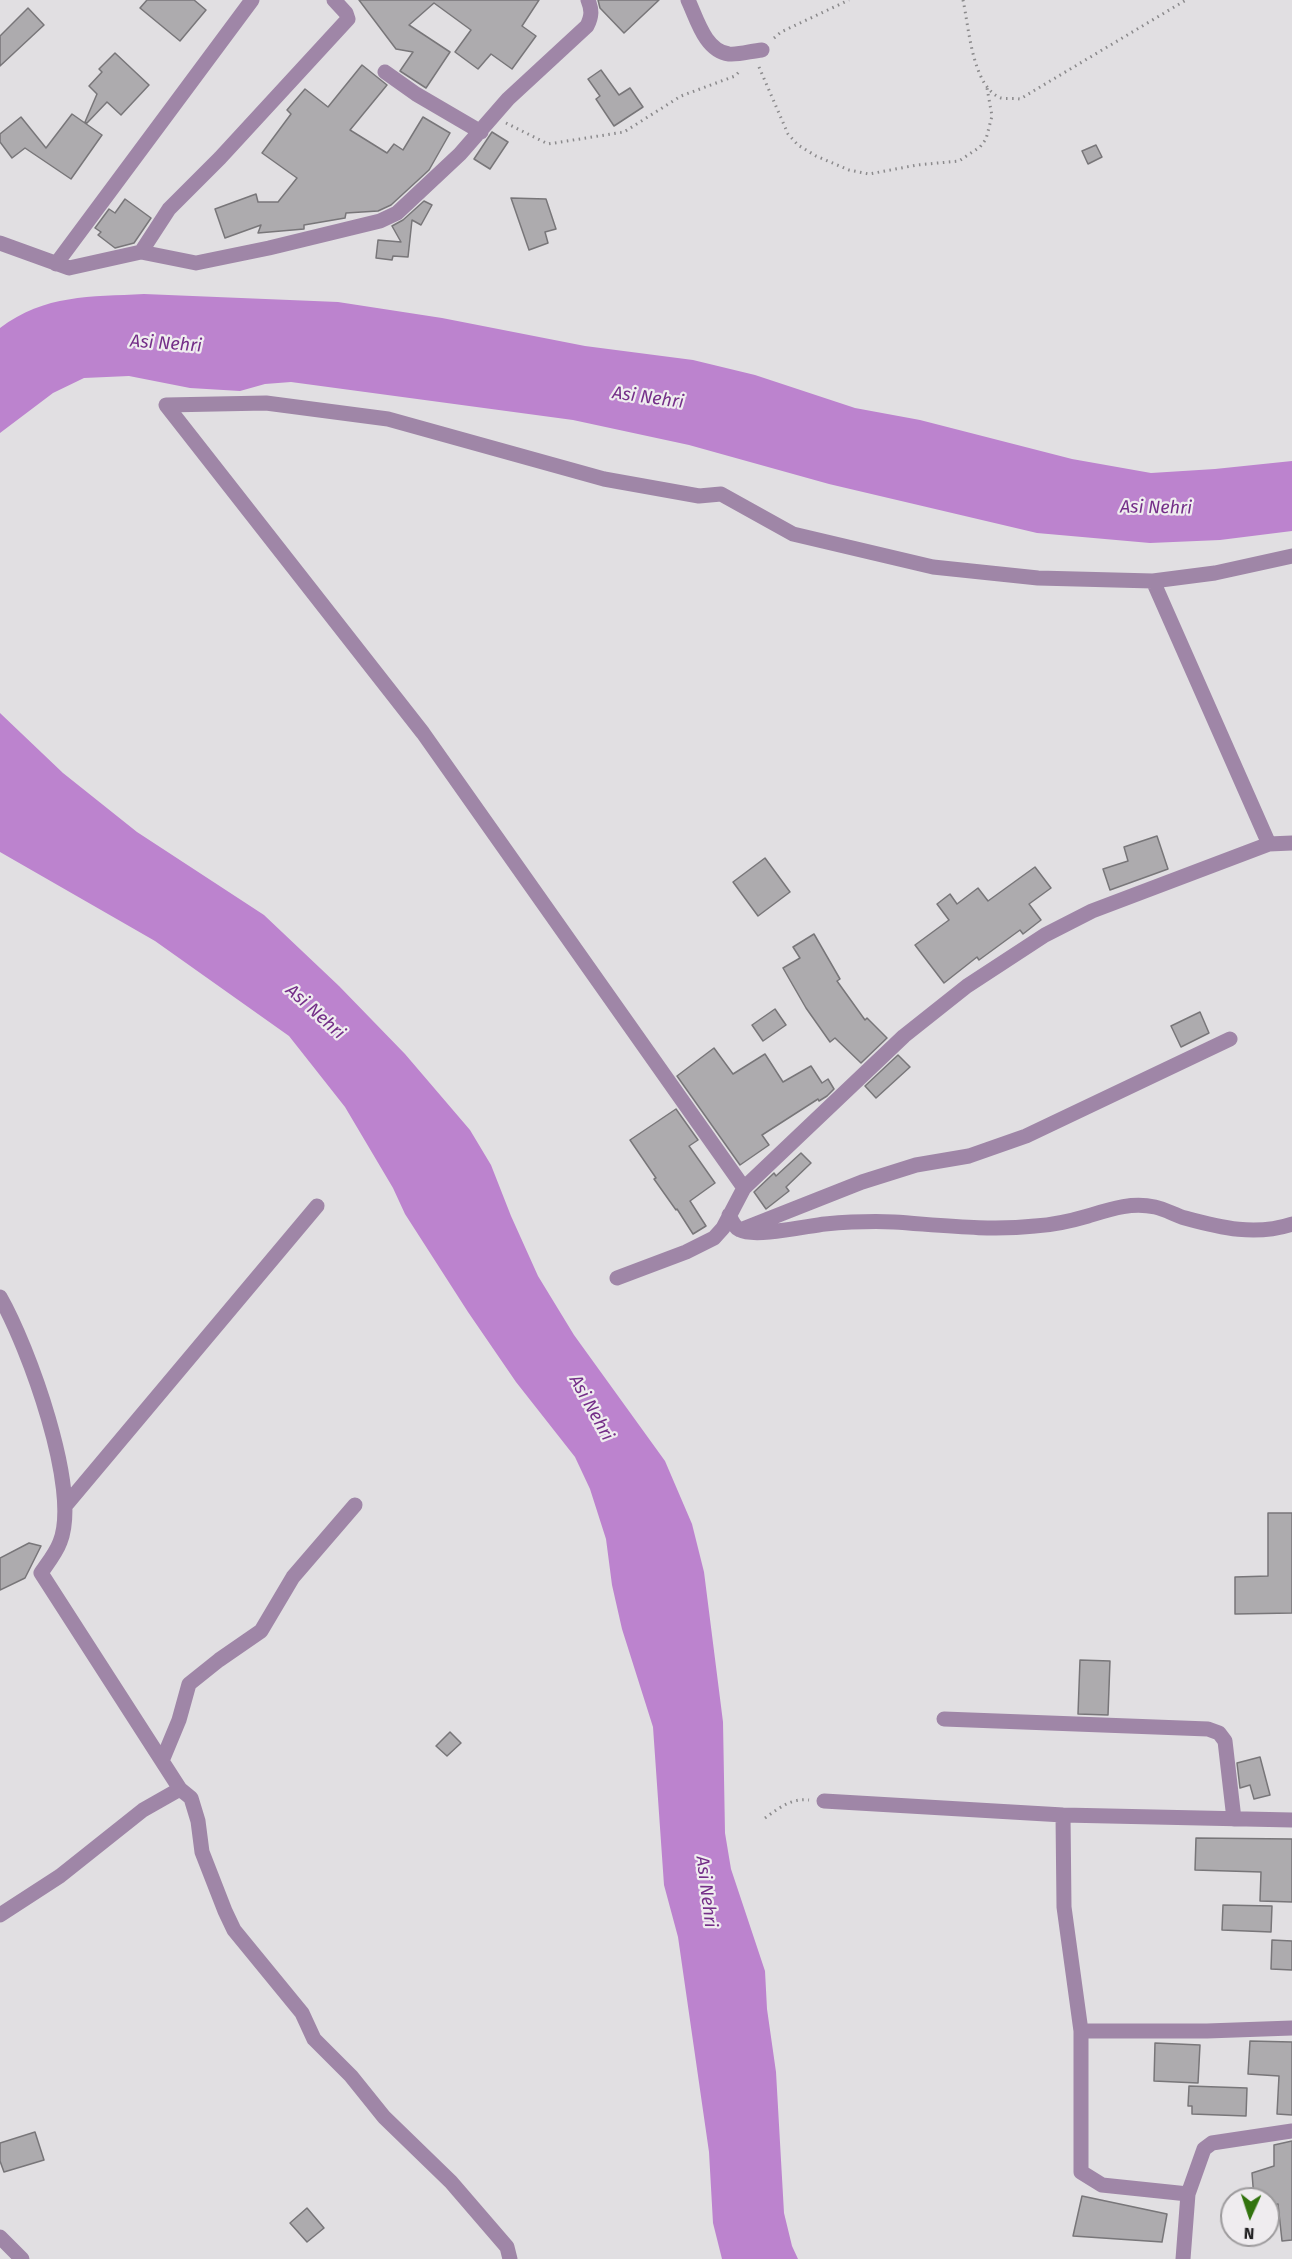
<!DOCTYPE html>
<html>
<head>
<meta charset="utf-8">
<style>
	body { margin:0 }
	#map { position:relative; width:1292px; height:2259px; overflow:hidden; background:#e1dfe2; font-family:"Fira Sans",sans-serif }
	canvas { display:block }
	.north { position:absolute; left:1220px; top:2187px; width:60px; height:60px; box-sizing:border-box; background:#efecef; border:2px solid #9d9b9d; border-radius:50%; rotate:183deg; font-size:16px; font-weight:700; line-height:24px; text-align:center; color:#222123 }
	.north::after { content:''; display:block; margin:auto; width:21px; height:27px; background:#32730e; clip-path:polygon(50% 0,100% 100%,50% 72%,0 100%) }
</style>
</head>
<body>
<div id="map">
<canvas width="1292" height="2259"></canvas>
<div class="north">N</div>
</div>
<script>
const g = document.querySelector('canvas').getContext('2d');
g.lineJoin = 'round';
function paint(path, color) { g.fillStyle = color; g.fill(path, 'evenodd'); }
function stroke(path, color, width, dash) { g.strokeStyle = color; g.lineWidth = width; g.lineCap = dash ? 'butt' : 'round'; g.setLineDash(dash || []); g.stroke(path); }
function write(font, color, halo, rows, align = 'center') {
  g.font = font + ' "Fira Sans",sans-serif'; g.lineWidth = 4.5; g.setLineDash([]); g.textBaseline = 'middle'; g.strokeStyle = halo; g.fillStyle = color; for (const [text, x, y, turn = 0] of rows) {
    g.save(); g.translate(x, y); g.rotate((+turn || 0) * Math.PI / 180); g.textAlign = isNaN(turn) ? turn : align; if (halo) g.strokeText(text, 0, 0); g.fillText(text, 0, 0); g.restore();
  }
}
const water = new Path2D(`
	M 144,294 L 338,302 L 442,318 L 585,346 L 693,360 L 755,375 L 855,408 L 920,420 L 1072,459 L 1151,473 L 1215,469 L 1292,461 L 1292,531 L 1220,540 L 1150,543 L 1037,533 L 829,484 L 689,445 L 573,420 L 291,382 L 265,384 L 240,391 L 190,388 L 129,376 L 84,378 L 53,393 L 0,433 L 0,328 C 45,294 90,297 144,294 Z
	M 0,713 L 63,773 L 137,832 L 264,915 L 339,986 L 405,1054 L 470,1130 L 491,1165 L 511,1216 L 538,1276 L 574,1335 L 665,1461 L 692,1524 L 704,1572 L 723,1722 L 725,1833 L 731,1869 L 765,1971 L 767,2009 L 776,2072 L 784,2213 L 792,2246 L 798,2259 L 722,2259 L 713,2223 L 709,2152 L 678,1937 L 664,1885 L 653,1727 L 622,1629 L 612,1585 L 606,1539 L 590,1489 L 575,1457 L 516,1382 L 468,1312 L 405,1214 L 393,1188 L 345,1107 L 289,1036 L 155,941 L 0,852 Z`);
const building = new Path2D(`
	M 147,0 L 194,0 L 206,10 L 180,41 L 140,8 Z
	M 359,0 L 539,0 L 522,26 L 536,36 L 512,69 L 491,54 L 478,69 L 455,52 L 471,30 L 434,3 L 409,25 L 450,52 L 426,88 L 400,71 L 413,52 L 396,49 Z
	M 598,0 L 659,0 L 624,33 L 600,8 Z
	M 28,8 L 44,25 L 0,66 L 0,36 Z
	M 115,53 L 149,85 L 121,115 L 107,102 L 87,123 L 85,122 L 97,94 L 89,86 L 102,72 L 99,69 Z
	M 362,65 L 387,85 L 350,130 L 387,153 L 394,144 L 403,150 L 423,117 L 450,133 L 429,170 L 391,205 L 378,211 L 346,213 L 345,218 L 304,225 L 304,229 L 258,233 L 261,225 L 225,238 L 215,209 L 256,194 L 258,202 L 278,202 L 297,178 L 262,153 L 291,114 L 287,110 L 305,89 L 328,107 Z
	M 601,70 L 619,95 L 630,88 L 643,107 L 614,126 L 596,99 L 600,96 L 588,79 Z
	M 72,114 L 102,135 L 71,179 L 25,148 L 12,158 L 0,142 L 0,134 L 21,117 L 46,148 Z
	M 492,132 L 508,142 L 490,169 L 474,159 Z
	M 1096,145 L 1102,157 L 1088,164 L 1082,151 Z
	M 511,198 L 546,199 L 556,229 L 545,232 L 548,243 L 529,250 Z
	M 125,199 L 151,218 L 134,243 L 115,248 L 98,235 L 101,232 L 95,228 L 109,209 L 115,213 Z
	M 424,201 L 432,205 L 421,225 L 412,220 L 408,257 L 393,256 L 392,260 L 376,258 L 378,240 L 401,242 L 392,226 L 403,220 Z
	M 1157,836 L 1168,869 L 1110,890 L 1103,869 L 1128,861 L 1124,847 Z
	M 765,858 L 790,892 L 758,916 L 733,882 Z
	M 1035,867 L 1051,888 L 1029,904 L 1041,920 L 1023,934 L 1020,930 L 979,960 L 977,957 L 944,983 L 915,945 L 949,920 L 937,904 L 950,894 L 957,904 L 978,888 L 988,901 Z
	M 814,934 L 840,979 L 837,981 L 865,1020 L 867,1018 L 887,1038 L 861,1063 L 835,1038 L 830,1042 L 806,1008 L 783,968 L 800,958 L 793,947 Z
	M 775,1009 L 786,1025 L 763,1041 L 752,1025 Z
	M 1200,1012 L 1209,1033 L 1181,1047 L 1171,1026 Z
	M 714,1048 L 733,1074 L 765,1054 L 783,1082 L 811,1066 L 822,1083 L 828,1079 L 834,1089 L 827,1096 L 819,1101 L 818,1099 L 762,1135 L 769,1145 L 740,1165 L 677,1076 Z
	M 898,1055 L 910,1067 L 876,1098 L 865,1086 Z
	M 676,1109 L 698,1140 L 689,1146 L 715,1183 L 690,1201 L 706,1226 L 693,1234 L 677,1209 L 676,1210 L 654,1179 L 656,1178 L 630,1140 Z
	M 801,1153 L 811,1163 L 786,1187 L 789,1191 L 766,1209 L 754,1192 L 774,1173 L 776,1176 Z
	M 1268,1513 L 1292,1513 L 1292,1613 L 1235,1614 L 1235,1577 L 1268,1576 Z
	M 29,1543 L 41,1546 L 25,1578 L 0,1590 L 0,1558 Z
	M 1080,1660 L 1110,1661 L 1108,1715 L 1078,1714 Z
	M 450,1732 L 461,1743 L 447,1756 L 436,1746 Z
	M 1260,1757 L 1270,1795 L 1254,1799 L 1250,1785 L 1240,1788 L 1237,1763 Z
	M 1196,1838 L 1292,1839 L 1292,1902 L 1260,1901 L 1261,1872 L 1195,1870 Z
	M 1223,1905 L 1272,1906 L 1271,1932 L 1222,1930 Z
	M 1272,1940 L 1292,1941 L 1292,1970 L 1271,1969 Z
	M 1250,2041 L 1292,2042 L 1292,2115 L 1277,2114 L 1279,2076 L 1248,2074 Z
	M 1155,2043 L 1200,2045 L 1198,2083 L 1154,2081 Z
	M 1189,2086 L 1247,2088 L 1246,2116 L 1192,2114 L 1192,2106 L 1188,2106 Z
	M 35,2132 L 44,2160 L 4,2172 L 0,2161 L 0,2143 Z
	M 1292,2141 L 1292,2240 L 1282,2241 L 1278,2204 L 1268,2206 L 1268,2199 L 1254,2199 L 1252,2173 L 1274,2166 L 1274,2145 Z
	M 1082,2196 L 1167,2214 L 1162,2242 L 1073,2236 Z
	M 307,2208 L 324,2228 L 307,2242 L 290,2223 Z`);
const path = new Path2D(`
	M 963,0 C 969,27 972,87 1001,98 C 1006,99 1014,98 1020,99 L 1186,0
	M 774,38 L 781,32 L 849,0
	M 759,67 L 788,134 L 798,145 L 816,156 L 849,170 L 869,174 L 917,165 L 959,161 L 980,147 L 986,139 L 992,116 L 987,88
	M 506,123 L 548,144 L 624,132 L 681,96 L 735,76 L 741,70
	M 765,1818 C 779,1808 791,1798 809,1800`);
const street = new Path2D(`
	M 688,0 C 697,19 705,51 729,54 C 739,55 751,51 762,50
	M 385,72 L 416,94 L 481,132
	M 0,243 L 69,268 L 141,252 L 196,263 L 269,248 L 380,221 L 397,213 L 460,154 L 508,99 L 587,26 C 592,16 592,10 588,0
	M 141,252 L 169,209 L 220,158 L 348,19 L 346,13 L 334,0
	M 56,264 L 252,0
	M 1153,581 L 1215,573 L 1292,556
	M 744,1188 L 423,733 L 166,405 L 266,403 L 388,419 L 604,479 L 699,496 L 721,494 L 793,534 L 933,567 L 1038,578 L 1153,581 L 1269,844
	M 729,1215 C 732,1221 734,1227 740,1230 C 755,1238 807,1226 825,1224 C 848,1222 871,1221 894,1222 C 940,1225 988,1231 1035,1226 C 1053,1225 1071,1221 1088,1216 C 1111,1209 1131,1202 1155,1207 C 1165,1209 1175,1215 1185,1218 C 1221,1228 1256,1236 1292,1224
	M 743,1229 L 862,1182 L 916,1165 L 969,1156 L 1026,1136 L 1230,1039
	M 617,1278 L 686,1252 L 714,1238 L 723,1228 L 744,1188 L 904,1036 L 967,986 L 1045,935 L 1092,911 L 1269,844 L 1292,843
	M 0,1297 C 28,1346 81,1490 60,1542 C 56,1553 47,1564 41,1573 L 180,1789
	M 66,1505 L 317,1206
	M 944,1719 L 1208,1729 L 1219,1733 L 1225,1741 L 1234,1819
	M 162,1761 L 179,1720 L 189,1684 L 219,1660 L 261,1631 L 293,1577 L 355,1505
	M 824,1801 L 1063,1815 L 1292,1820
	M 1063,1815 L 1064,1907 L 1081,2031 L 1207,2031 L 1292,2028
	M 0,1915 L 60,1876 L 143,1810 L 180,1789 L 191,1798 L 198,1821 L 202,1852 L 225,1911 L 234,1930 L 302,2013 L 314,2039 L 351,2076 L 384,2117 L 451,2182 L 507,2247 L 510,2259
	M 1081,2031 L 1081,2172 L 1102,2185 L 1188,2194 L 1183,2259
	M 1188,2194 L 1204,2149 L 1212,2143 L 1292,2131
	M 0,2237 L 22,2259`);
const waterNames = [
	["Asi Nehri",166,344,4],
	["Asi Nehri",648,398,8],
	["Asi Nehri",1156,508,1],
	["Asi Nehri",315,1012,42],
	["Asi Nehri",591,1408,61],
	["Asi Nehri",706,1892,83]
];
paint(water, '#bc83ce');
paint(building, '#adabae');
stroke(building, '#787679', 1.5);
stroke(path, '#8b8a8c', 3, [1.5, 4.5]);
stroke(street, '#9f86a7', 15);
write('italic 18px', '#742e88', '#efecef', waterNames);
</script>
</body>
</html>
